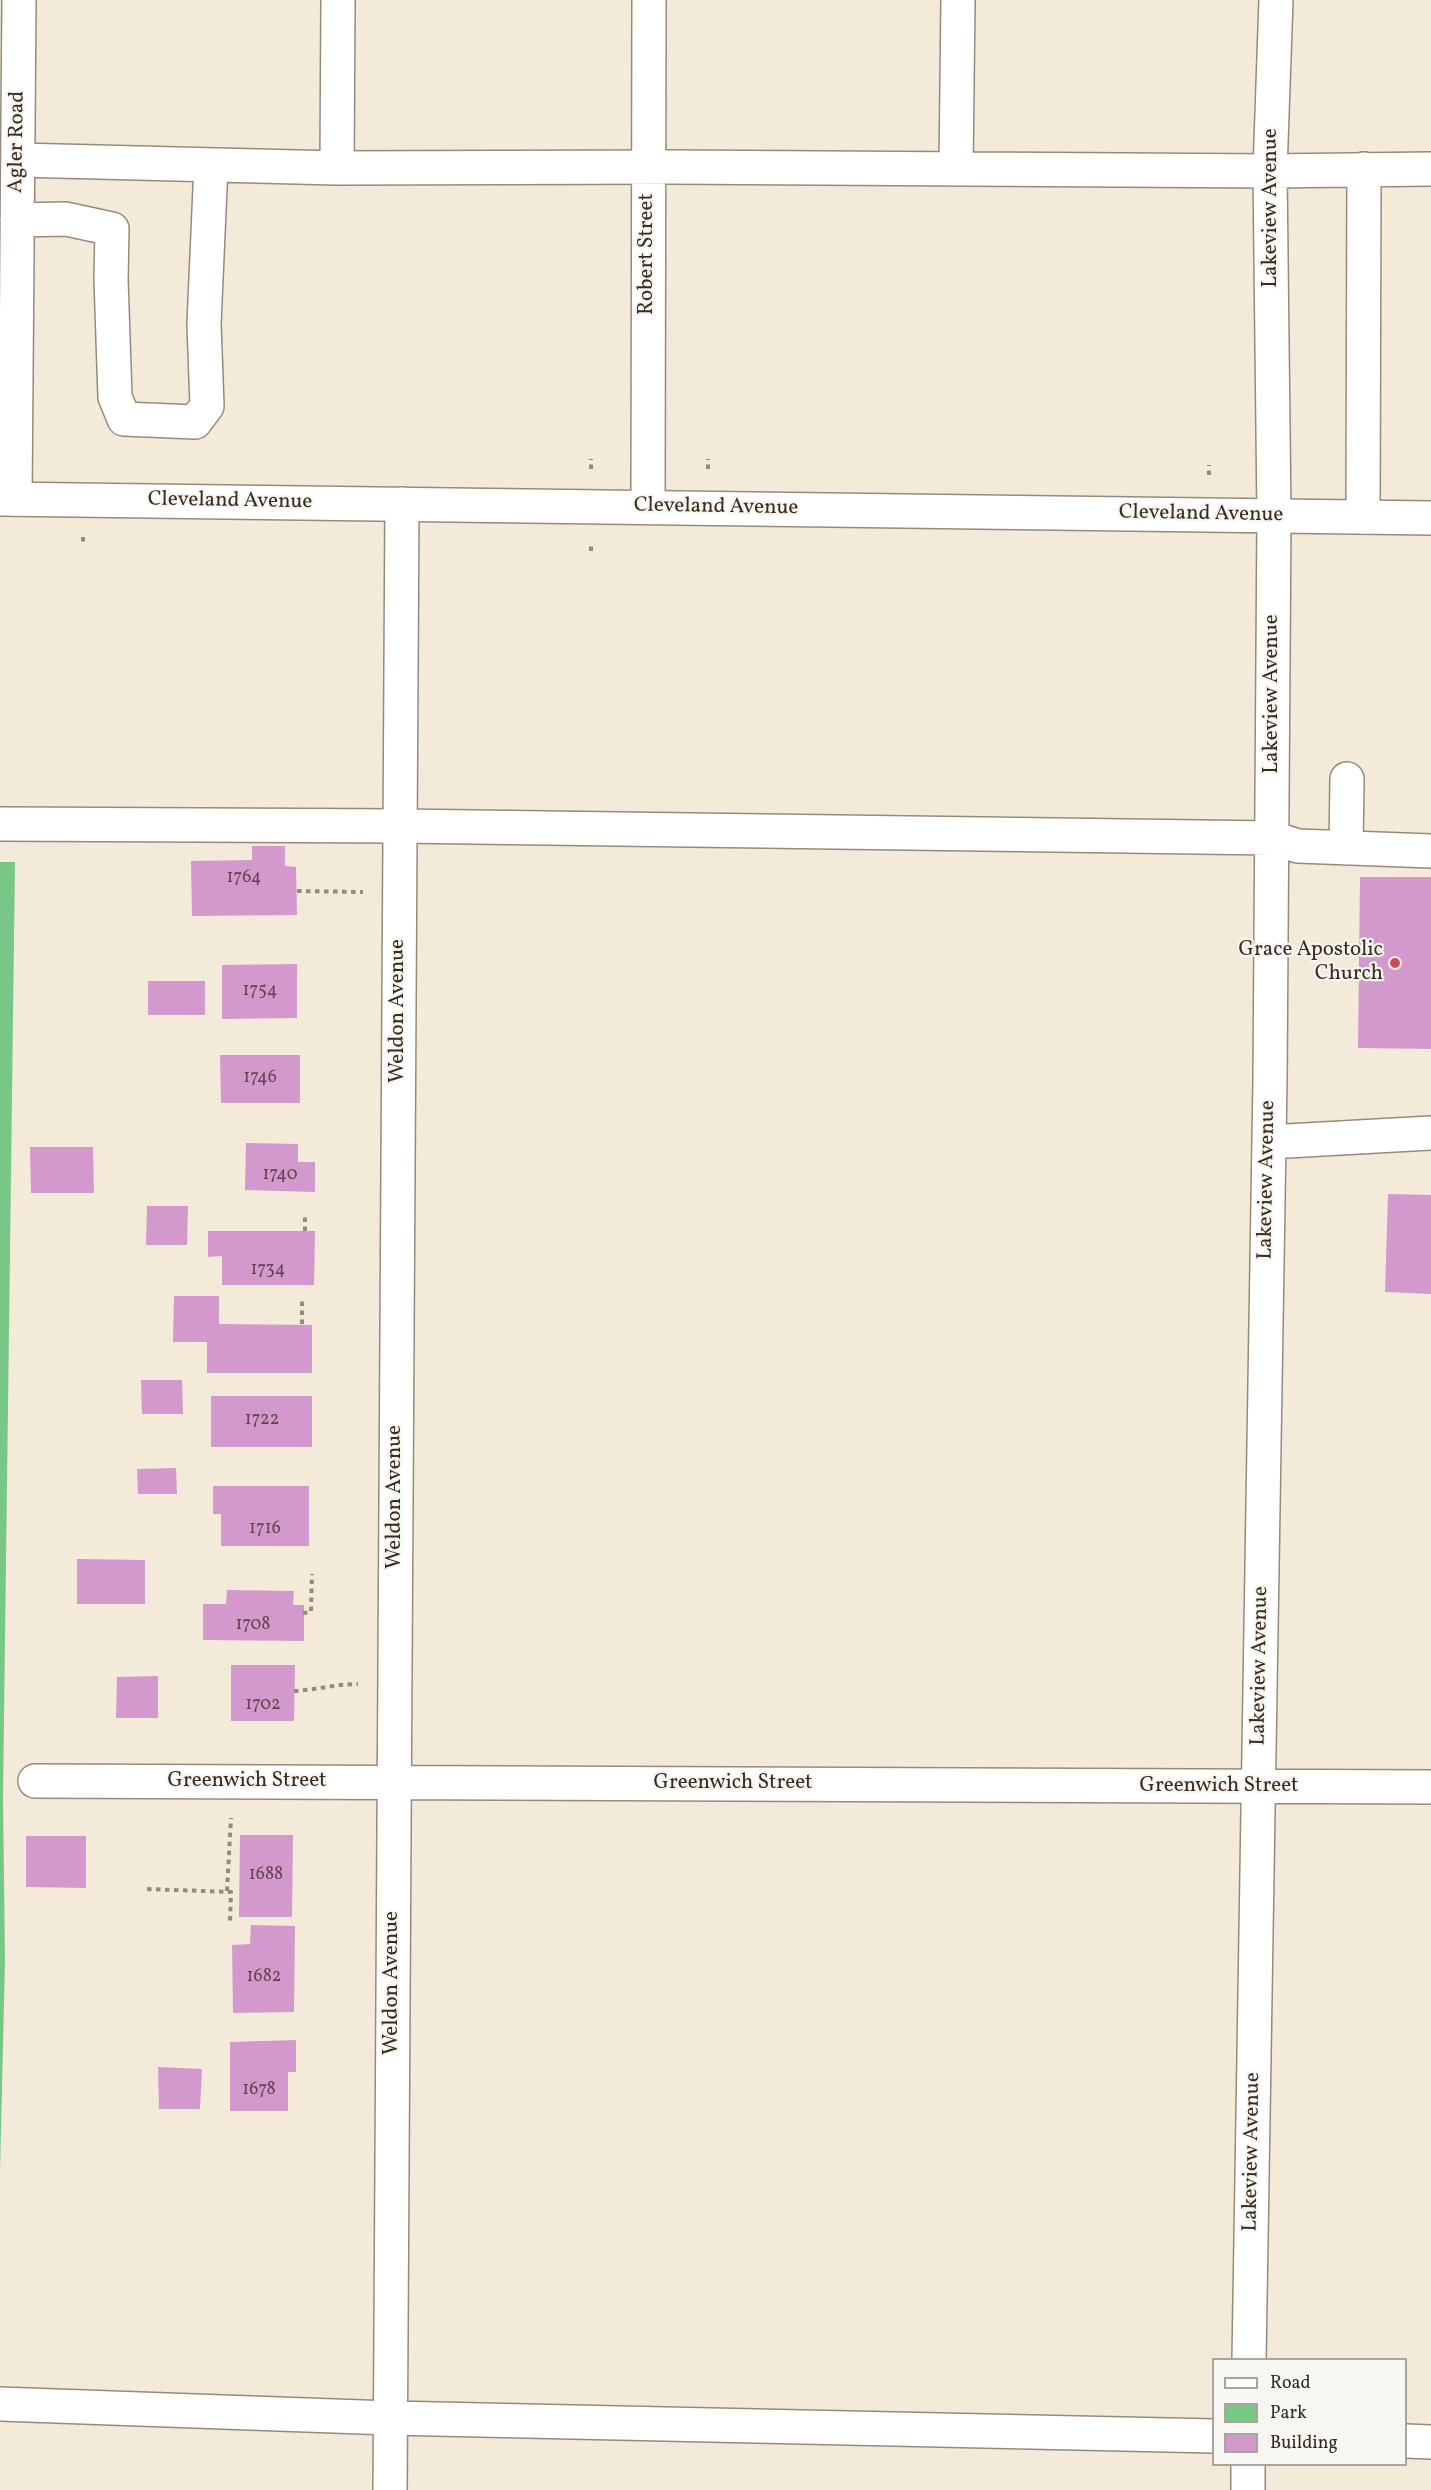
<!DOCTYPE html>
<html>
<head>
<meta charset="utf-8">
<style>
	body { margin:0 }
	#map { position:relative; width:1431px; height:2490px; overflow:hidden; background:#f3ead9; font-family:Vollkorn,serif }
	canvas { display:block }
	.legend { position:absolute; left:1212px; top:2358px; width:195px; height:108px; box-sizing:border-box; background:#f6f6f2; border:2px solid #aba49d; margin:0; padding:8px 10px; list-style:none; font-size:18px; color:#3b2a1e }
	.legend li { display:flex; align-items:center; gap:12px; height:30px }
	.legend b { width:30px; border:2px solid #aba49d }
</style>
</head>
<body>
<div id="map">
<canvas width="1431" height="2490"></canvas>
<ul class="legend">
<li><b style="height:8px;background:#fff"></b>Road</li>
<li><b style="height:16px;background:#79c787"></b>Park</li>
<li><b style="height:16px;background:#d399cd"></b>Building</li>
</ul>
</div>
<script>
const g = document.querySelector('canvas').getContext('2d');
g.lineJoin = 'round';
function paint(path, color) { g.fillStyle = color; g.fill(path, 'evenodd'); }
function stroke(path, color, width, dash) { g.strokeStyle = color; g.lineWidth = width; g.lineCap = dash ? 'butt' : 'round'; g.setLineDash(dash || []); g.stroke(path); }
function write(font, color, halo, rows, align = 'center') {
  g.font = font + ' Vollkorn,serif'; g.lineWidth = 4.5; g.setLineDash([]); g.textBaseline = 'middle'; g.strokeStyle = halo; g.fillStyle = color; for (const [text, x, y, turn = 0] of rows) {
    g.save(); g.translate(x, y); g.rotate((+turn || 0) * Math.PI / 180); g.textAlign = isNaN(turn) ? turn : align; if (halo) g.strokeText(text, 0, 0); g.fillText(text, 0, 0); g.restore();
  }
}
const green = new Path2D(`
	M 0,862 L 15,862 L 3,1797 L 5,1960 L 0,2172 Z`);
const building = new Path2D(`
	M 252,846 L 285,846 L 285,866 L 296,867 L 297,915 L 192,916 L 191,861 L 252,860 Z
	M 1360,877 L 1431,877 L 1431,1049 L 1358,1048 Z
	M 297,964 L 297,1018 L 222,1019 L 222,965 Z
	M 148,981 L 205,981 L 205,1015 L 148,1015 Z
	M 220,1055 L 300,1055 L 300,1103 L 221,1103 Z
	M 246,1143 L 298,1144 L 298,1162 L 315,1162 L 315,1192 L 245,1190 Z
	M 30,1147 L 93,1147 L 94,1193 L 31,1193 Z
	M 1388,1194 L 1431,1195 L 1431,1294 L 1385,1292 Z
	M 147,1206 L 188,1206 L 187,1245 L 146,1245 Z
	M 208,1231 L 315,1231 L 314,1285 L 222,1285 L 222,1256 L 208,1257 Z
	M 174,1296 L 219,1296 L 219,1324 L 312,1325 L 312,1373 L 207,1373 L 207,1342 L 173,1342 Z
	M 141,1380 L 182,1380 L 183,1414 L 142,1414 Z
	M 211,1396 L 312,1396 L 312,1447 L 211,1447 Z
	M 176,1468 L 177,1494 L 138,1494 L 137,1469 Z
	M 213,1486 L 309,1486 L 309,1546 L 221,1546 L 221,1514 L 213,1514 Z
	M 77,1559 L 145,1560 L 145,1604 L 77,1604 Z
	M 227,1590 L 294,1591 L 293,1605 L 304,1605 L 304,1641 L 203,1640 L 203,1604 L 226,1604 Z
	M 231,1665 L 295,1665 L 294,1721 L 231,1721 Z
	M 158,1676 L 158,1718 L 116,1718 L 117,1677 Z
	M 240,1835 L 293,1835 L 292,1917 L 239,1917 Z
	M 26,1836 L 86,1836 L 86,1888 L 26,1887 Z
	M 251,1925 L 295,1926 L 294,2012 L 233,2013 L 232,1945 L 250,1944 Z
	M 296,2040 L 296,2072 L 288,2072 L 288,2111 L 230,2111 L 230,2042 Z
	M 158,2067 L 202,2069 L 200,2109 L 159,2109 Z`);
const path = new Path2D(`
	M 591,469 L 591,459
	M 708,469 L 708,459
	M 1209,475 L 1209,465
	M 83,537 L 83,546
	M 591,551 L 591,542
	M 297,891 L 363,892
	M 305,1231 L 305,1213
	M 302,1324 L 302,1300
	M 303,1613 L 311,1612 L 312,1574
	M 294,1691 C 315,1690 336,1684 358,1684
	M 147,1889 L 231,1892 L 230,1922
	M 227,1891 L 231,1818`);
const minor = new Path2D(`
	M 18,160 L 337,168 L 671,167 L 1270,171 L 1431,169
	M 337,168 L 338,0
	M 956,169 L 958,0
	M 17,220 L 66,219 L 112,229 L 111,279 L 115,397 L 124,419 L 195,422 L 207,406 L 204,324 L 211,165
	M 15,499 L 19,0
	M 648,507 L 649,0
	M 1363,517 L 1364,169
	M 0,824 L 400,826 L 1272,838 L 1298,846 L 1431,851
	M 1346,848 L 1347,779
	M 1269,1142 L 1431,1133
	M 35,1781 L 1431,1787
	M 1249,2360 L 1270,1079 L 1274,516 L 1270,171 L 1276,0
	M 0,2404 L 390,2418 L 1214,2436
	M 1406,2441 L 1431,2442
	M 1248,2464 L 1248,2490
	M 390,2490 L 402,504`);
const major = new Path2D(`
	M 0,499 L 1431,518`);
const markers = [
	[1395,963,6,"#d1495b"]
];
const numberNames = [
	["1764",244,879],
	["1754",260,992],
	["1746",260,1079],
	["1740",280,1176],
	["1734",268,1271],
	["1722",262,1421],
	["1716",265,1530],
	["1708",253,1626],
	["1702",263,1706],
	["1688",266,1876],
	["1682",264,1978],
	["1678",259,2091]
];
const streetNames = [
	["Agler Road",18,142,-89],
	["Lakeview Avenue",1272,208,-90],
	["Robert Street",648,254,-90],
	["Cleveland Avenue",230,502,1],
	["Cleveland Avenue",716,508,1],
	["Cleveland Avenue",1201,515,1],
	["Lakeview Avenue",1273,694,-90],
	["Weldon Avenue",399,1011,-90],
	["Lakeview Avenue",1268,1180,-89],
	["Weldon Avenue",396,1497,-90],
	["Lakeview Avenue",1261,1666,-89],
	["Greenwich Street",247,1782],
	["Greenwich Street",733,1784],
	["Greenwich Street",1219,1787],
	["Weldon Avenue",393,1983,-90],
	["Lakeview Avenue",1253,2152,-89]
];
const poiNames = [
	["Grace Apostolic",1383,951],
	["Church",1383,975]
];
paint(green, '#79c787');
paint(building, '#d399cd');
stroke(minor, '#978a7c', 36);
stroke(major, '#978a7c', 36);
stroke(path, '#978a7c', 4, [4.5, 4.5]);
stroke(minor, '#fff', 33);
stroke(major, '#fff', 33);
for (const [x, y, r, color] of markers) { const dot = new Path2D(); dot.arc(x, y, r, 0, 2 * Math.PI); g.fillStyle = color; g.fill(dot); stroke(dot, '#f6f6f2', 2); }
write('18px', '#61464a', null, numberNames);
write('21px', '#3b2a1e', '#f6f6f2', streetNames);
write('21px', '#3b2a1e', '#f6f6f2', poiNames, 'right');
</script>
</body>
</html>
